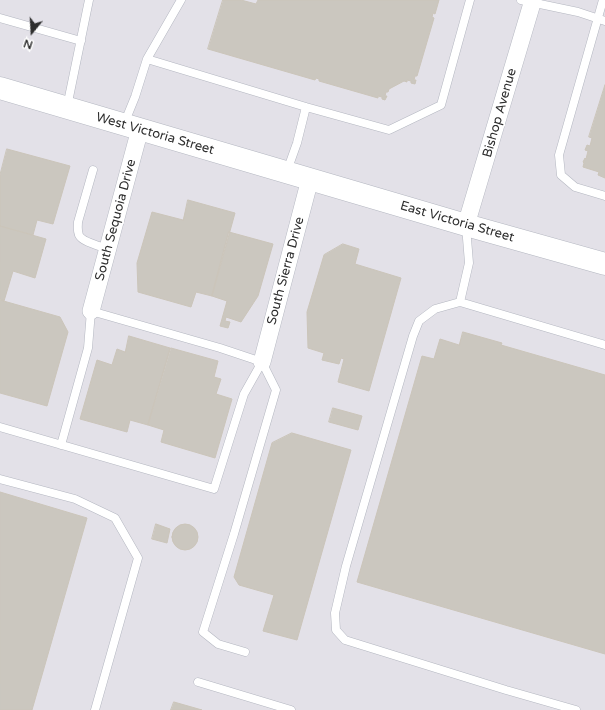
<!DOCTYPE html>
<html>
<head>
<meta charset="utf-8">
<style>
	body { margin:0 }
	#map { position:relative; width:605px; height:710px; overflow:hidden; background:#efe9e1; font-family:"Varela Round",sans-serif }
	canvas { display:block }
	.north { position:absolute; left:12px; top:12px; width:40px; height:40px; -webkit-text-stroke:3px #fff; paint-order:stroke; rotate:198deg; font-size:11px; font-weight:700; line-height:16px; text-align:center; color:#2e2e2e }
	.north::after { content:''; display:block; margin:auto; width:14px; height:18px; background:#2e2e2e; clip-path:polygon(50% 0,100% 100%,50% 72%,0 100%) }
</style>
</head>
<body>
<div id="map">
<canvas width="605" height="710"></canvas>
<div class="north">N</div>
</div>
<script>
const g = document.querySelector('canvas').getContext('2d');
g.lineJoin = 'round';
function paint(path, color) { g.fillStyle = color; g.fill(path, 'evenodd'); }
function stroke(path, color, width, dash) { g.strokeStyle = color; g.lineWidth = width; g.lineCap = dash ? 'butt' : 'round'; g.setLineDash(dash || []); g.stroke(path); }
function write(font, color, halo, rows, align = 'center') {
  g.font = font + ' "Varela Round",sans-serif'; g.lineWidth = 3.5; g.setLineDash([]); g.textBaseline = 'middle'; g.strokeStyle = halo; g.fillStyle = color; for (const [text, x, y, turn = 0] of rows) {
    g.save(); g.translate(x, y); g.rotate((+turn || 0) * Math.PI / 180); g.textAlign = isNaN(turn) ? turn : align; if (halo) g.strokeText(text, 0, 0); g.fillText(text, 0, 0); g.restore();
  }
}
const industrial = new Path2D(`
	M 0,0 L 605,0 L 605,710 L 0,710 Z`);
const building = new Path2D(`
	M 223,0 L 241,0 L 256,4 L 258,0 L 439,0 L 435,14 L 433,13 L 432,17 L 434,18 L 417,76 L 415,76 L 414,80 L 416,80 L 415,84 L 411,83 L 411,81 L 407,80 L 407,82 L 404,81 L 389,89 L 388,92 L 386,92 L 385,96 L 387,96 L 385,100 L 382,99 L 382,97 L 378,96 L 378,98 L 319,81 L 319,79 L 316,78 L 315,80 L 208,49 Z
	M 605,85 L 605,178 L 598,175 L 599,172 L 583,167 L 584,163 L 583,162 L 585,158 L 586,159 L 588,151 L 585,150 L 587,145 L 590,146 L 592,138 L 589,137 Z
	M 7,149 L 70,166 L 53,224 L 37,220 L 33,235 L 0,226 L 0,175 Z
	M 188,200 L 235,213 L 212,296 L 196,292 L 191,307 L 138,292 L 137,263 L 152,212 L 183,220 Z
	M 0,226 L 46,239 L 35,278 L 13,271 L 4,301 L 0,299 Z
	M 229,232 L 273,244 L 258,296 L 241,322 L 226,317 L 225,321 L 230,322 L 228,328 L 220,326 L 227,301 L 212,296 Z
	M 343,244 L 359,249 L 355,264 L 401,278 L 369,391 L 338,382 L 344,359 L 341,358 L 339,364 L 322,360 L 324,353 L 308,348 L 307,312 L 324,255 Z
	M 0,300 L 60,317 L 68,332 L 47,406 L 0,393 Z
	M 463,332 L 502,343 L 501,345 L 605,375 L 605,654 L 357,582 L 422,356 L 434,359 L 440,339 L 459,345 Z
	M 129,336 L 170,348 L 148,425 L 130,420 L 127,432 L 80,419 L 97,360 L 112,365 L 117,349 L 125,352 Z
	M 171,348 L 218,361 L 214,377 L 221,379 L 216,394 L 232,399 L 215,458 L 161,442 L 164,430 L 148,425 Z
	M 333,408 L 362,416 L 358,430 L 329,422 Z
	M 292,433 L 351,450 L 297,640 L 263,631 L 274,595 L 239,585 L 234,577 L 272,443 Z
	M 0,492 L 87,518 L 32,710 L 0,710 Z
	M172 537a13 13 0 1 1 26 0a13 13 0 1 1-26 0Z
	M 156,524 L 170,529 L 167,543 L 152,539 Z
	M 174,702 L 202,710 L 171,710 Z`);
const lane = new Path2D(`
	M 521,0 L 578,12 L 605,21
	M 603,0 L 559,155 L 561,175 L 575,187 L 605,196
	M 0,18 L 81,41
	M 147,59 L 306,107
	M 67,107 L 89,0
	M 124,124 L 135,97 L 147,59 L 181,0
	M 93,170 L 78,222 C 78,226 77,230 79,235 C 82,242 100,246 108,249
	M 287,171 L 297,143 L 306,107 L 389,130 L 441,105 L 470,0
	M 466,226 L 469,263 L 460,302 L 605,345
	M 460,302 L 435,309 L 419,321 L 413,336 L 346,566 L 335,613 L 336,630 L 345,640 L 506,690 L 576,710
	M 0,427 L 214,489 L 244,394 L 262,362
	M 61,445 L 88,348 L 91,311 L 220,348 L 262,362 L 276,390 L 234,534 L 203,632 L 218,644 L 245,652
	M 0,479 L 75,499 L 115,518 L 138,558 L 95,710
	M 198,682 L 291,710`);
const street = new Path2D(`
	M 466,225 L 533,0
	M 91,311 L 140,129
	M 262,362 L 310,179`);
const secondary = new Path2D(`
	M 0,88 L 466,225 L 605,264`);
const streetNames = [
	["Bishop Avenue",500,113,-74],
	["West Victoria Street",155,134,16],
	["South Sequoia Drive",116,220,-75],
	["East Victoria Street",457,222,16],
	["South Sierra Drive",286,271,-75]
];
paint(industrial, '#e3e1e8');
paint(building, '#cbc7bf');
stroke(building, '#cbc5ba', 1);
stroke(lane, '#b4b7c1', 9);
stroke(street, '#b4b7c1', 18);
stroke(secondary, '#b4b7c1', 23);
stroke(lane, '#fff', 8);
stroke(street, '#fff', 17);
stroke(secondary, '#fff', 22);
write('13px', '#2e2e2e', '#fff', streetNames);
</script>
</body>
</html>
